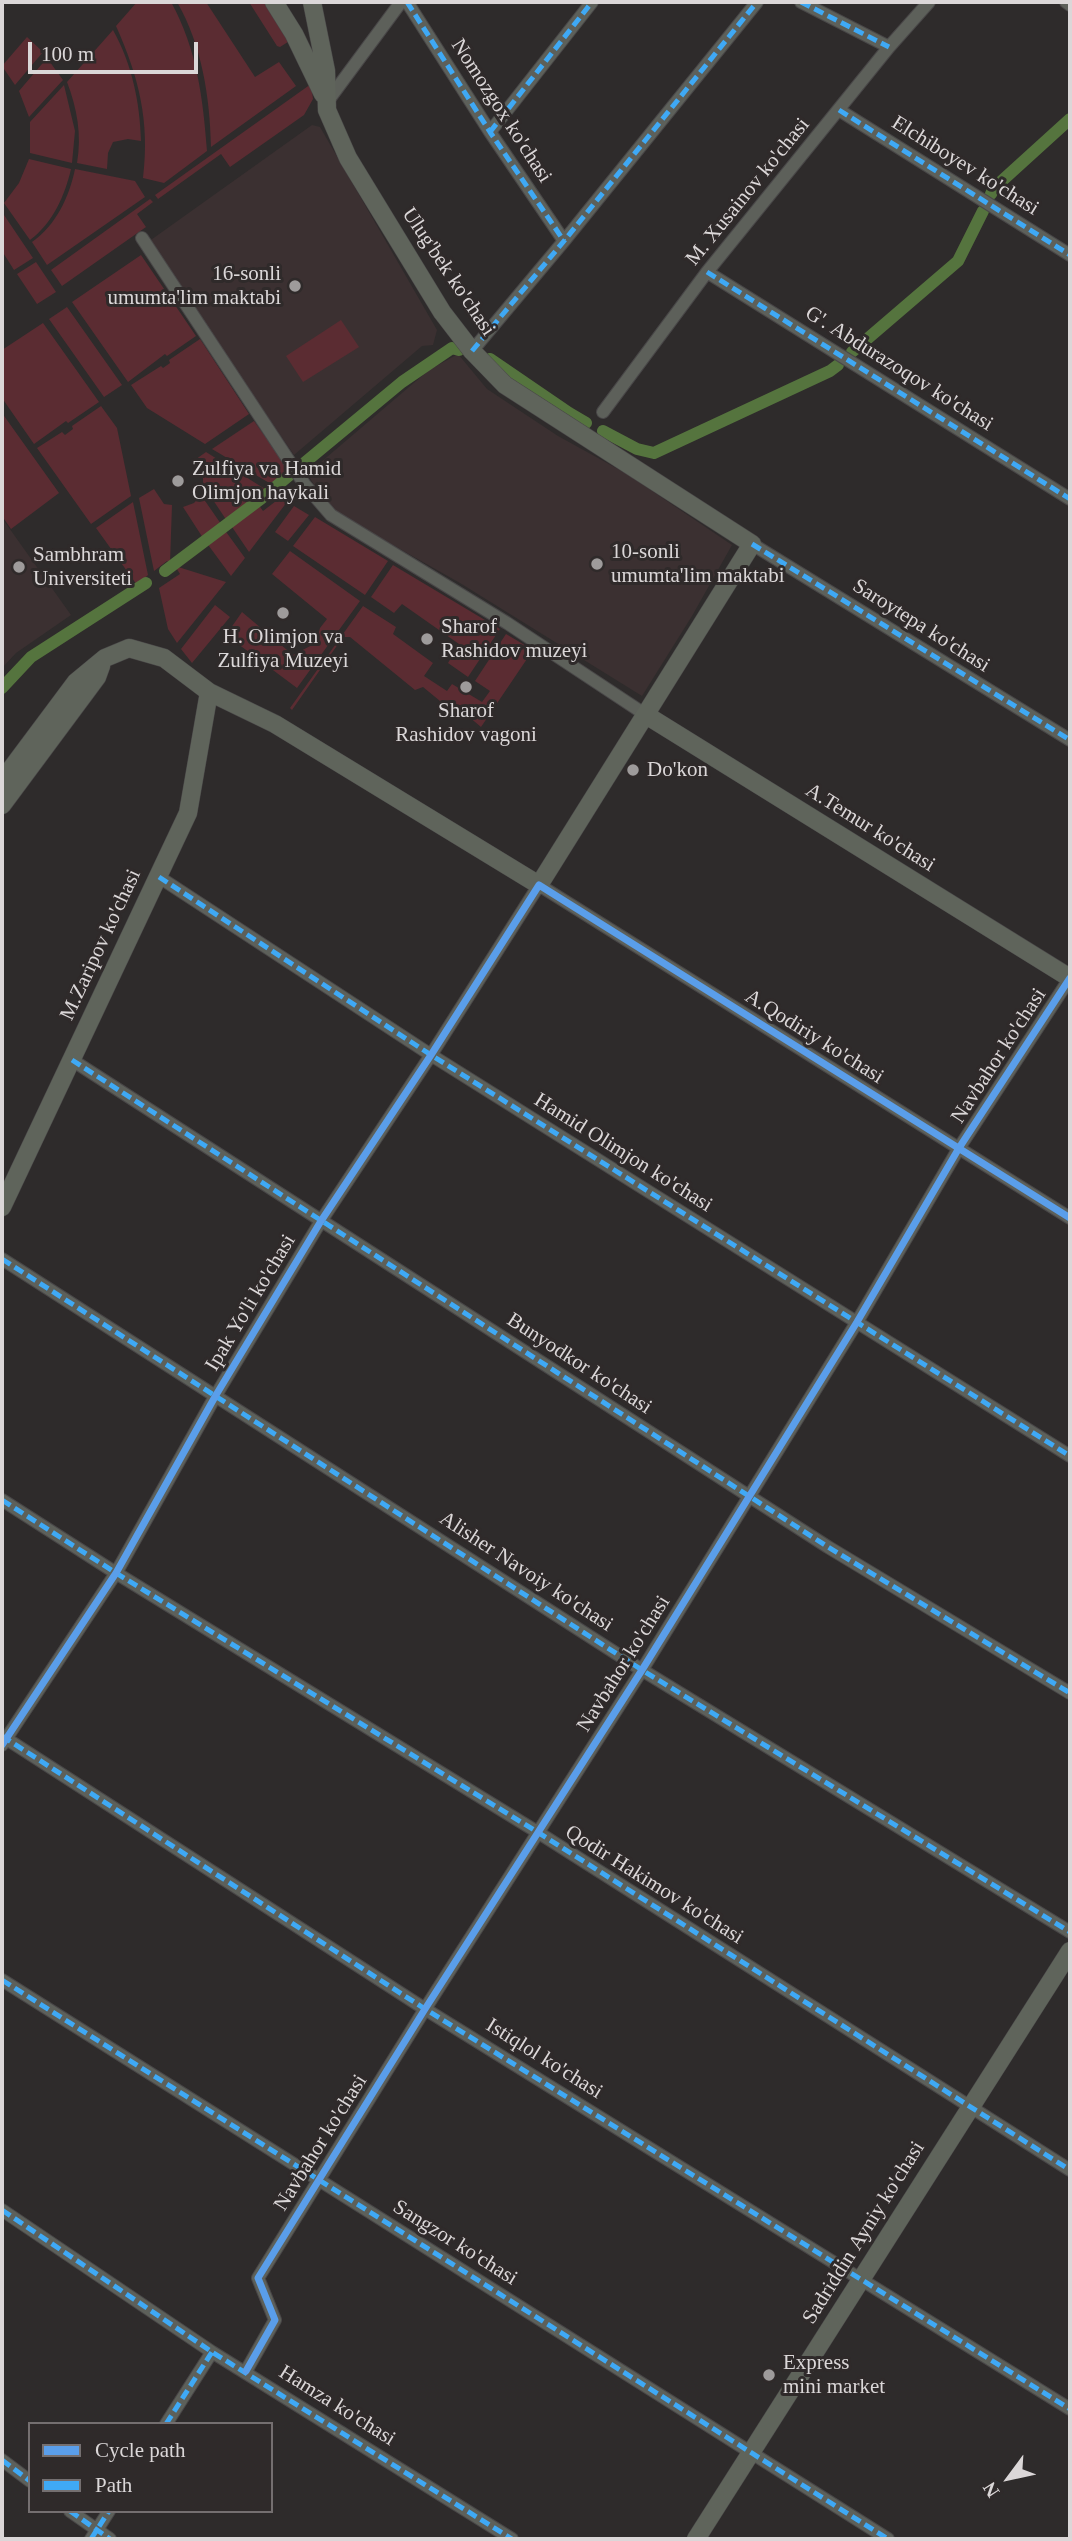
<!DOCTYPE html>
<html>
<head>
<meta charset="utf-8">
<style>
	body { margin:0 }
	#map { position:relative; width:1072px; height:2541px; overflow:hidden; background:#2e2b2b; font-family:Georgia,serif }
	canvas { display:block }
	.frame { position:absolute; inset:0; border:4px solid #dbd7d8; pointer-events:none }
	.legend { position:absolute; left:28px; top:2422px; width:245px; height:91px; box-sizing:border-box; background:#2f2a2a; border:2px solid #746f70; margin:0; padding:9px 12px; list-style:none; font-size:21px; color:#dbd7d8 }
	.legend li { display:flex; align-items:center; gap:14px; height:35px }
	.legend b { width:35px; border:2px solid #746f70 }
	.north { position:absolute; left:974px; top:2443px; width:70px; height:70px; -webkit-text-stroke:5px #2f2a2a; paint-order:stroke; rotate:237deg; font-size:19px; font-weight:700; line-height:28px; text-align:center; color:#dbd7d8 }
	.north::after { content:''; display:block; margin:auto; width:24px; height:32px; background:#dbd7d8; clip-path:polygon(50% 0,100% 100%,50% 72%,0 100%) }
	.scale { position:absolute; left:28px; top:42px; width:170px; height:32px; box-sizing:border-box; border:4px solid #dbd7d8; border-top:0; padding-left:9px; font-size:21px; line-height:24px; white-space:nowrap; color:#dbd7d8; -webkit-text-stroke:5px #2f2a2a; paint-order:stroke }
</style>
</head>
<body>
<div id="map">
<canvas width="1072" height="2541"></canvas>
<div class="frame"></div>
<ul class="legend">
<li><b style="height:9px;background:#5a9eea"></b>Cycle path</li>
<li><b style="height:9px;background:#3fa9f5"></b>Path</li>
</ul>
<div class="north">N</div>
<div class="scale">100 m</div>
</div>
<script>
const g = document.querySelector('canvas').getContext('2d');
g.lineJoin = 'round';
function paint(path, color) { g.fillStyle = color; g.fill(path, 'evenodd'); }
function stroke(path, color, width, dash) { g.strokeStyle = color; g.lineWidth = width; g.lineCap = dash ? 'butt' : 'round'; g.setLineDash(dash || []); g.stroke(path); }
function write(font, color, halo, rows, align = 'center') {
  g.font = font + ' Georgia,serif'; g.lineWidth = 6; g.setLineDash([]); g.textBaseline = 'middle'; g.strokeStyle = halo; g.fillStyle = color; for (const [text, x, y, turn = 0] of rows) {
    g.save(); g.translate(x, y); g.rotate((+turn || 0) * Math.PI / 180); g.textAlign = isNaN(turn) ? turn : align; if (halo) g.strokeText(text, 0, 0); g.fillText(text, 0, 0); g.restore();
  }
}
const built = new Path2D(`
	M 312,125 L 320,127 L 437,330 L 433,345 L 422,346 L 294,455 L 148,242 Z
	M 458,354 L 487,389 L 558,436 L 627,474 L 732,545 L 692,616 L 642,696 L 460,583 L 331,510 L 307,474 L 429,370 Z
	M 2,518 L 71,615 L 16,653 L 2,668 Z`);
const green = new Path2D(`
	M 137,2 L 171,2 C 197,49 203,98 207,151 L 164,183 L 143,178 C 150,122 139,77 116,26 Z
	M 177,2 L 206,2 L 255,77 L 279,62 L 296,86 L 211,147 C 210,98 202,45 177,2 Z
	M 249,2 L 267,2 L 291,40 L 280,47 L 277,46 Z
	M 113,30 C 132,64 140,102 141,141 L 128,139 L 113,142 L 108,153 L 107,169 L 77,163 C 82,135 77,108 67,82 Z
	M 27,37 L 43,52 L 15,85 L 2,66 Z
	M 47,58 L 63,80 L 29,117 L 19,91 Z
	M 311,84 L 313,99 L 304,115 L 230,167 L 221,154 L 158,199 L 155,195 Z
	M 64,85 L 75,131 L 72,163 L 30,153 L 30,122 Z
	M 29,159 L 71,169 C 65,195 53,223 30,240 L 4,203 L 19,183 Z
	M 75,169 L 135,181 L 145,197 L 47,265 L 32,242 C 56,225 69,198 75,169 Z
	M 150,199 L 153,202 L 137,214 L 146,227 L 62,286 L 51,270 Z
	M 2,212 L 33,258 L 14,270 L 2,251 Z
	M 141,255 L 196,336 L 167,356 L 165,354 L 128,382 L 72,302 Z
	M 36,262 L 56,292 L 37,304 L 17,274 Z
	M 67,307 L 122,385 L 104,397 L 49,319 Z
	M 341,320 L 359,347 L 303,382 L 286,356 Z
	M 43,323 L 99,402 L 68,423 L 66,421 L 34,444 L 2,398 L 2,350 Z
	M 200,339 L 249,414 L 205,444 L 147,408 L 131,385 L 161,366 L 163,368 L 170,363 L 169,360 Z
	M 101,406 L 117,428 L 131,496 L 91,524 L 37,448 L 62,432 L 65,435 L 73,429 L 72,426 Z
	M 2,413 L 59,493 L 11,529 L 2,516 Z
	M 254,421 L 289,470 L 271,484 L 212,449 Z
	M 206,452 L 265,489 L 256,496 L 258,498 L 227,521 L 203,485 L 203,478 L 192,462 Z
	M 154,489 L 164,504 L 172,505 L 170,563 L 167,561 L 154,571 L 139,498 Z
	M 201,495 L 221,524 L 203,538 L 183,507 L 194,503 Z
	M 280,498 L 287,502 L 249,552 L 230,524 L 258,504 L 263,511 Z
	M 133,502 L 148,575 L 137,585 L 96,528 Z
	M 294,506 L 309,515 L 288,541 L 275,532 Z
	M 315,517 L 388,561 L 365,595 L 293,546 Z
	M 224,529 L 245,558 L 231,576 L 206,542 Z
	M 290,551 L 360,601 L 297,688 L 226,635 L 242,612 L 293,655 L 316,643 L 320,628 L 327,619 L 272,574 Z
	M 393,565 L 500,629 L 468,677 L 448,663 L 459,644 L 402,604 L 394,613 L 371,597 Z
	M 175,566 L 226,582 L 177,643 L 168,629 L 159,588 L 180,574 Z
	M 215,605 L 230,617 L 192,663 L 181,649 Z
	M 363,606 L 396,627 L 393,634 L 433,663 L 424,676 L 447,691 L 452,684 L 482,702 L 490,691 L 475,681 L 506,634 L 533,650 L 481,727 L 462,711 L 458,712 L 443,700 L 440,701 L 423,687 L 415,690 L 350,637 L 343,637 L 292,710 L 290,708 Z`);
const canal = new Path2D(`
	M 991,194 L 994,188 L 1070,119
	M 852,352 L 958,261 L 983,211
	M 490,359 L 569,413 L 586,423
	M 603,431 L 637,449 L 654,453 L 830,371 L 838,365
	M 165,571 L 262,498 L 402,382 L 452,348 L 459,350
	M 2,688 L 31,657 L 146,583`);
const street = new Path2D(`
	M 407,2 L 490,132 L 564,241
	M 801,2 L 889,47
	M 1066,2 L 1070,5
	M 327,102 L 401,2
	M 839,110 L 1070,255
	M 490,132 L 592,2
	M 142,238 L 305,485 L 331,515 L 507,623 L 646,715
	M 707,272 L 1070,499
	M 472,351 L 564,241 L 757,2
	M 603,412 L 707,272 L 889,47 L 929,2
	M 752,544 L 1070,740
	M 159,877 L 431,1055 L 1070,1456
	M 72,1060 L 828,1547 L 1070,1693
	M 2,1259 L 642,1670 L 1070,1932
	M 2,1500 L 116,1573 L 539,1833 L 1070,2170
	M 2,1736 L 425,2009 L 1070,2409
	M 2,1745 L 116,1573 L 216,1395 L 321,1221 L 431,1055 L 539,885 L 1070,1218
	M 2,1980 L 888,2539
	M 2,2210 L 212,2352 L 512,2539
	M 246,2371 L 275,2320 L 258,2278 L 425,2009 L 642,1670 L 857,1322 L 959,1148 L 1070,978
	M 166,2424 L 212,2352
	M 2,2460 L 30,2481
	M 70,2511 L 110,2539
	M 91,2539 L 109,2511`);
const secondary = new Path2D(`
	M 274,2 L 294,34 L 323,94
	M 646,715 L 1070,978
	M 2,781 L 76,682 L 105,658 L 129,648 L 164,658 L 209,692 L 275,724 L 539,885 L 752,544 L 505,385 L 472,351 L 442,312 L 348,158 L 327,110 L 326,71 L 312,2
	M 2,805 L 97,677 L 101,666
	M 2,1207 L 188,813 L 209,692
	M 696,2539 L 1070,1951`);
const quiet = new Path2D(`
	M 407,2 L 490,132 L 564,241
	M 801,2 L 889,47
	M 839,110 L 1070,255
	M 490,132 L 592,2
	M 707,272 L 1070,499
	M 472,351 L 564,241 L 757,2
	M 752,544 L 1070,740
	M 159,877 L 431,1055 L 1070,1456
	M 72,1060 L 828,1547 L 1070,1693
	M 2,1259 L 642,1670 L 1070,1932
	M 2,1500 L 116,1573 L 539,1833 L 1070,2170
	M 2,1736 L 425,2009 L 1070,2409
	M 2,1980 L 888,2539
	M 2,2210 L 212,2352 L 512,2539
	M 166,2424 L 212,2352
	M 2,2460 L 30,2481
	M 70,2511 L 110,2539
	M 91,2539 L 109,2511`);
const cycleway = new Path2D(`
	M 2,1745 L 116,1573 L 216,1395 L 321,1221 L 431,1055 L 539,885 L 1070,1218
	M 246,2371 L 275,2320 L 258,2278 L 425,2009 L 642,1670 L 857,1322 L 959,1148 L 1070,978`);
const markers = [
	[295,286,7,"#9e9b9b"],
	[178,481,7,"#9e9b9b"],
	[597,564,7,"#9e9b9b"],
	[19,567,7,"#9e9b9b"],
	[283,613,7,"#9e9b9b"],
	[427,639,7,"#9e9b9b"],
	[466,687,7,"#9e9b9b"],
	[633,770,7,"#9e9b9b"],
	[769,2375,7,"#9e9b9b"]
];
const streetNames = [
	["Nomozgox ko'chasi",501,111,57],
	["Elchiboyev ko'chasi",965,166,32],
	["M. Xusainov ko'chasi",748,192,-51],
	["Ulug'bek ko'chasi",448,272,56],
	["G'. Abdurazoqov ko'chasi",899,369,32],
	["Saroytepa ko'chasi",921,626,32],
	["A.Temur ko'chasi",870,828,32],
	["M.Zaripov ko'chasi",101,945,-65],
	["A.Qodiriy ko'chasi",814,1037,32],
	["Navbahor ko'chasi",999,1056,-57],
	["Hamid Olimjon ko'chasi",623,1153,32],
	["Ipak Yo'li ko'chasi",251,1303,-59],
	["Bunyodkor ko'chasi",579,1364,33],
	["Alisher Navoiy ko'chasi",526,1572,33],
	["Navbahor ko'chasi",624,1664,-58],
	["Qodir Hakimov ko'chasi",654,1885,32],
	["Istiqlol ko'chasi",544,2059,32],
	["Navbahor ko'chasi",321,2143,-58],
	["Sadriddin Ayniy ko'chasi",864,2233,-58],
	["Sangzor ko'chasi",455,2243,32],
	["Hamza ko'chasi",337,2406,32]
];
const poiNames = [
	["16-sonli",281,274,"right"],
	["umumta'lim maktabi",281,298,"right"],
	["Zulfiya va Hamid",192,469],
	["Olimjon haykali",192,493],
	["10-sonli",611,552],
	["umumta'lim maktabi",611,576],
	["Sambhram",33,555],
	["Universiteti",33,579],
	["Sharof",441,627],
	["Rashidov muzeyi",441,651],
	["H. Olimjon va",283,637,"center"],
	["Zulfiya Muzeyi",283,661,"center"],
	["Sharof",466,711,"center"],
	["Rashidov vagoni",466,735,"center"],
	["Do'kon",647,770],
	["Express",783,2363],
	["mini market",783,2387]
];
paint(built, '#3b3031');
paint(green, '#5b2c32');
stroke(canal, '#55743e', 12);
stroke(street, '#494748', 14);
stroke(secondary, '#494748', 19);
stroke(street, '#5d605a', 12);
stroke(secondary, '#5f645b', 18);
stroke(quiet, '#3fa9f5', 5, [10, 5]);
stroke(cycleway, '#5a9eea', 7);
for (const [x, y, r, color] of markers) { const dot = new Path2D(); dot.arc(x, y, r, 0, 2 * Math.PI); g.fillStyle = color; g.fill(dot); stroke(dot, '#2f2a2a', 2.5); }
write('21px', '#dbd7d8', '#2f2a2a', streetNames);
write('21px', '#dbd7d8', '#2f2a2a', poiNames, 'left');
</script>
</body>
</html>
